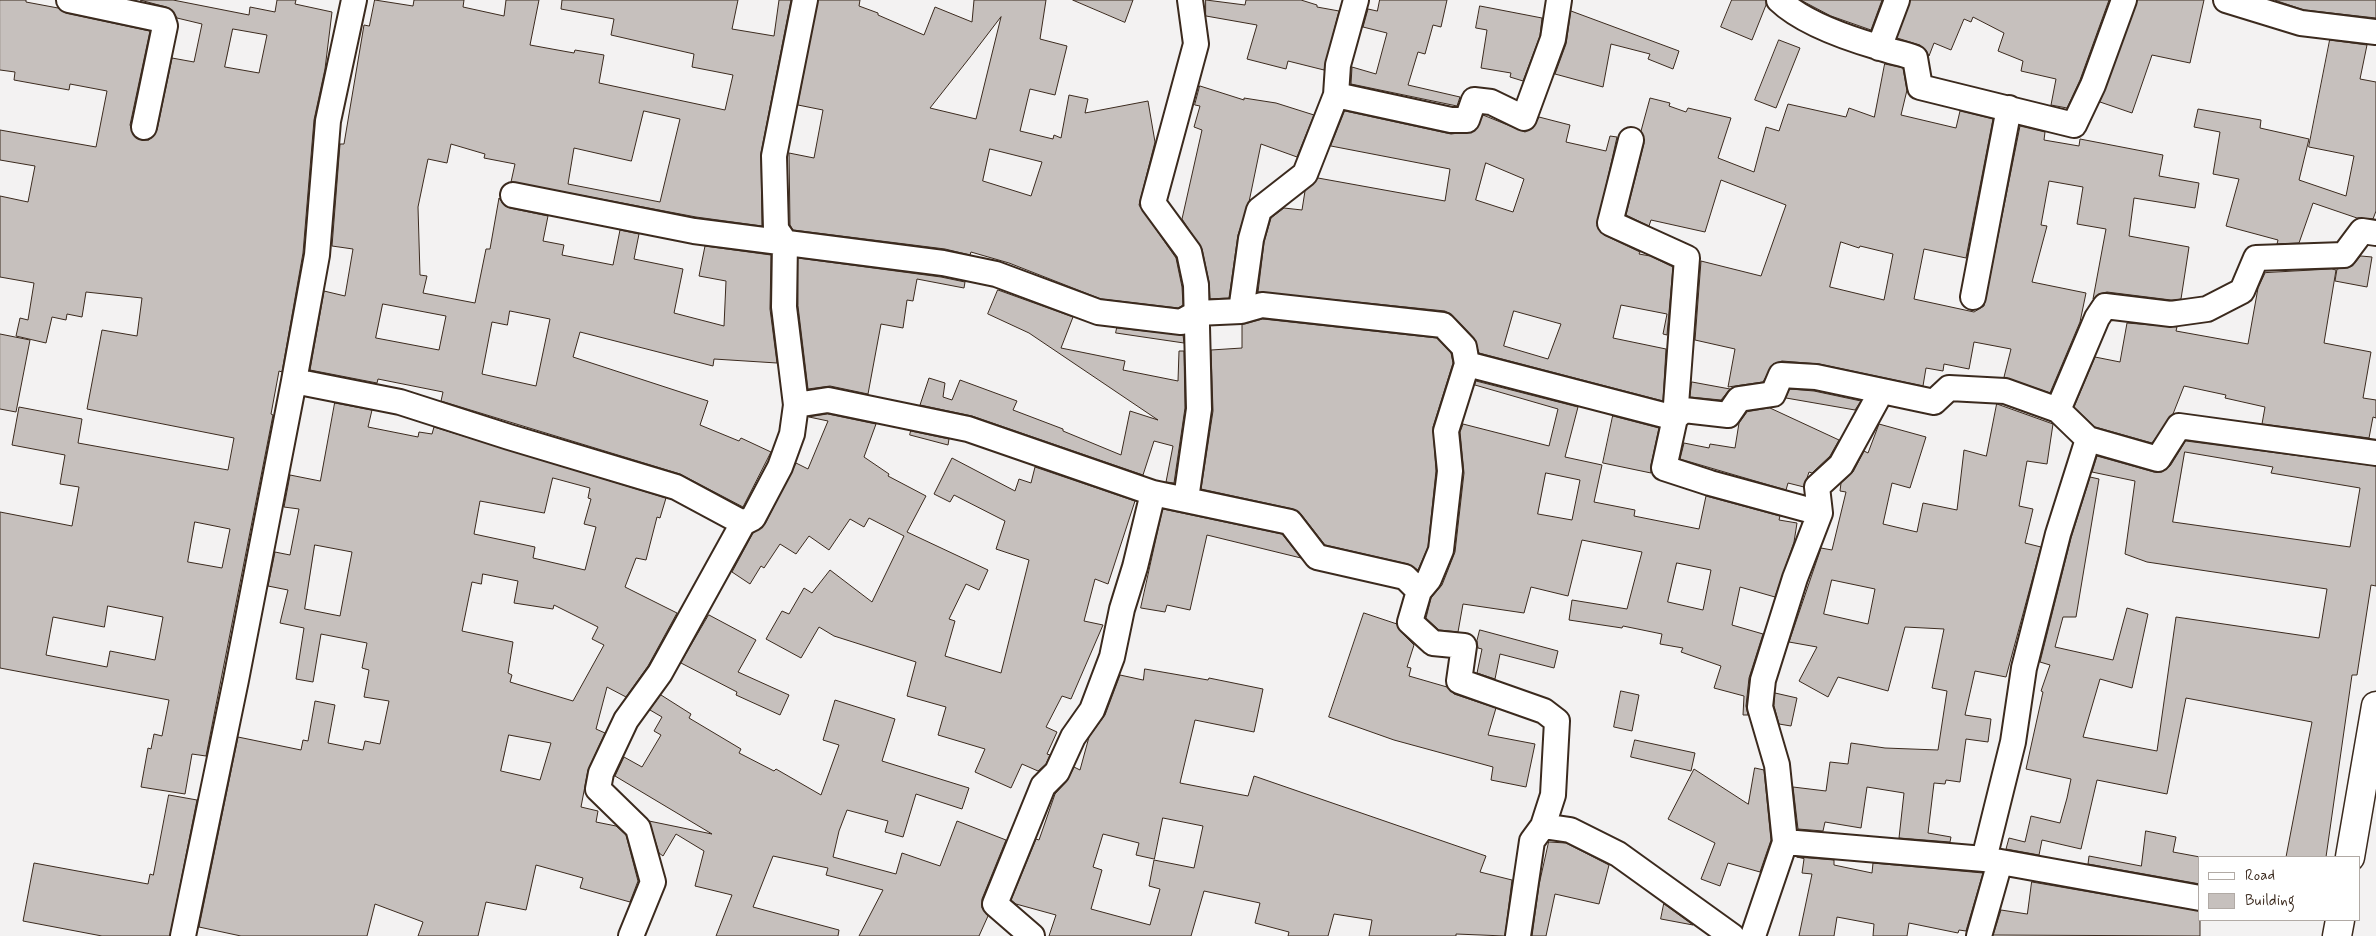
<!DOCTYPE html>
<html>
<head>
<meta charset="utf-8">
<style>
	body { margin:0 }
	#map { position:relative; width:2376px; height:936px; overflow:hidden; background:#f3f2f2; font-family:Mynerve,sans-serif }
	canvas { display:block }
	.legend { position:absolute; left:2198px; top:856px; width:162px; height:65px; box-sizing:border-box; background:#fff; border:1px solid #b1aaa5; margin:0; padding:6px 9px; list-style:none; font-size:15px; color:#3b2a1e }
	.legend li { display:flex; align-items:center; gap:10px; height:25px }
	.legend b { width:25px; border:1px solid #b1aaa5 }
</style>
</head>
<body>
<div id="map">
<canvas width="2376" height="936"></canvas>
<ul class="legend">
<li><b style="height:6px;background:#fff"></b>Road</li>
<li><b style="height:14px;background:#c6c0bd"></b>Building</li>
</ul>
</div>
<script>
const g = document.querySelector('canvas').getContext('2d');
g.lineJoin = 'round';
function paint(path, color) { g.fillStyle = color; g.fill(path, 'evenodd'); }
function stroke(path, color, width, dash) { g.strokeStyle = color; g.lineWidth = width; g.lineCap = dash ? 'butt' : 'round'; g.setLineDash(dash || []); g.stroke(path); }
const building = new Path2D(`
	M 0,0 L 26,0 L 26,2 L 58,8 L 66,13 L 150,31 L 130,125 L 135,137 L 142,140 L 149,140 L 157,130 L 172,58 L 194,62 L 202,24 L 177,18 L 172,10 L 166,7 L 140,0 L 173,0 L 249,15 L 250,7 L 275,12 L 277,0 L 296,0 L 295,4 L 332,12 L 325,69 L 314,120 L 303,253 L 282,372 L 279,371 L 271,414 L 273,415 L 206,756 L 192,754 L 185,794 L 141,787 L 148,748 L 151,749 L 154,734 L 162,736 L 169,700 L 0,668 L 0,512 L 72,526 L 79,487 L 60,484 L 65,455 L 12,445 L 19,407 L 82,419 L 78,443 L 228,470 L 234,438 L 87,409 L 102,330 L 137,336 L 142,298 L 86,292 L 82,317 L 67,314 L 66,320 L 52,317 L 46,343 L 16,336 L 20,318 L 28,320 L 34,283 L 0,277 L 0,196 L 28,202 L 35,166 L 0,160 L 0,130 L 96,147 L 107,91 L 70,84 L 69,90 L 14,80 L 15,72 L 0,70 ZM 233,29 L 267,35 L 259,73 L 225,67 ZM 195,522 L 230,529 L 222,568 L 188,562 ZM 108,606 L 163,617 L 155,660 L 110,651 L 107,667 L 46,655 L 53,617 L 104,627 Z
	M 375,0 L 413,6 L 414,0 L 464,0 L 463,7 L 504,16 L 506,0 L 539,0 L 530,45 L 574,53 L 575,50 L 604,55 L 599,83 L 725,110 L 733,75 L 692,67 L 694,54 L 611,35 L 614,19 L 561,9 L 562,0 L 738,0 L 732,29 L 774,36 L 779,0 L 791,0 L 761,153 L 762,226 L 696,217 L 511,182 L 515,164 L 484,158 L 485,154 L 451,144 L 447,163 L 428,159 L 418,207 L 420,275 L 427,276 L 423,293 L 475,303 L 486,249 L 490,249 L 499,198 L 504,205 L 510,208 L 548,216 L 543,241 L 564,245 L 562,255 L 613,265 L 620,230 L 639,234 L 634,259 L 683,269 L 674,313 L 724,326 L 726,281 L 699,276 L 705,246 L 771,255 L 770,309 L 777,363 L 714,359 L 713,366 L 580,332 L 573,357 L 708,401 L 700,425 L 739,441 L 741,438 L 771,452 L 743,507 L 680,474 L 441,401 L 443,392 L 378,379 L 377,383 L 310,370 L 324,291 L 345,296 L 353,249 L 332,246 L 340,144 L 344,144 L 364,25 L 369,26 ZM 644,111 L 680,119 L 660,202 L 568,184 L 574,148 L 631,161 ZM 383,304 L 446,316 L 439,350 L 376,338 ZM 510,311 L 550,319 L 536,386 L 482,374 L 492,322 L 507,325 Z
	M 818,0 L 860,0 L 859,6 L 878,13 L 878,15 L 924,35 L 935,7 L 972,22 L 974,0 L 1046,0 L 1040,39 L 1067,46 L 1055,95 L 1030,89 L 1020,131 L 1053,139 L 1054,135 L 1061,138 L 1069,95 L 1088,99 L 1085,113 L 1148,101 L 1155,142 L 1139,205 L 1176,258 L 1182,287 L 1183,305 L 1178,308 L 1101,299 L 1009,263 L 971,252 L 970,255 L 945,249 L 793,230 L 790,225 L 789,153 L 814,158 L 823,110 L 798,105 ZM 1001,17 L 976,119 L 930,108 L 971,56 ZM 990,149 L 1042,162 L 1031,196 L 983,181 Z
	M 1073,0 L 1133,0 L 1125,22 Z
	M 1206,0 L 1245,5 L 1246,0 L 1301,0 L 1317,5 L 1317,7 L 1339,11 L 1324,70 L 1288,61 L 1286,69 L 1247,59 L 1257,25 L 1206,16 Z
	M 1380,0 L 1447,0 L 1441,27 L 1433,25 L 1425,54 L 1418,52 L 1408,85 L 1460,97 L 1457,106 L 1351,84 L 1352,67 L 1376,74 L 1387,33 L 1363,27 L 1368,9 L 1377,11 Z
	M 1732,0 L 1766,0 L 1766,5 L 1752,40 L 1721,27 Z
	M 1801,0 L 1882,0 L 1871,30 L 1831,16 Z
	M 1910,0 L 2109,0 L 2080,80 L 2067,108 L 2051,105 L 2056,79 L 2021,71 L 2023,61 L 1998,51 L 2004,33 L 1973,17 L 1971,22 L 1964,19 L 1951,50 L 1934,43 L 1929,56 L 1926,50 L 1920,45 L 1897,38 Z
	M 2137,0 L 2204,0 L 2190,63 L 2152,55 L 2132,113 L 2100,102 Z
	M 2275,0 L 2376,0 L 2376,18 L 2304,10 Z
	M 1480,6 L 1542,18 L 1540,36 L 1523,81 L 1510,77 L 1511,73 L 1481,68 L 1487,30 L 1476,28 Z
	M 1571,11 L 1679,51 L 1673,69 L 1648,59 L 1650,54 L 1611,44 L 1603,87 L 1555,74 L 1566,44 Z
	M 1779,40 L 1800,48 L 1776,108 L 1755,100 Z
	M 2330,40 L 2367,45 L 2360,79 L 2376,82 L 2376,211 L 2373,219 L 2357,218 L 2313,203 L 2299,243 L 2277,244 L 2278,240 L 2226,226 L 2239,179 L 2213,174 L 2220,132 L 2194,127 L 2198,109 L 2261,120 L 2260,128 L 2309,139 L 2299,180 L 2346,196 L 2354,156 L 2309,147 Z
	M 1885,64 L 1903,68 L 1907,90 L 1901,115 L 1956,128 L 1960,111 L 1993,119 L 1966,258 L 1924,249 L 1914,299 L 1974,312 L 1984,306 L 2020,126 L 2045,132 L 2044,140 L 2079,146 L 2080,139 L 2163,155 L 2159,176 L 2199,183 L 2195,208 L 2134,198 L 2129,236 L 2189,247 L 2181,299 L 2171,300 L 2107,292 L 2099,294 L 2093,299 L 2106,229 L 2077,224 L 2083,187 L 2049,181 L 2041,225 L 2047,226 L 2032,282 L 2086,293 L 2080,322 L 2050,393 L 2004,377 L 2011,349 L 1974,342 L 1969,369 L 1944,364 L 1943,371 L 1926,368 L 1923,386 L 1819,364 L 1782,361 L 1773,364 L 1763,382 L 1728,387 L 1735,349 L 1695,340 L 1701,261 L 1761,276 L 1786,205 L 1721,180 L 1705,232 L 1651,220 L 1649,226 L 1626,215 L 1644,143 L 1641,131 L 1650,98 L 1670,103 L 1669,106 L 1686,112 L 1688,108 L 1731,118 L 1718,158 L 1754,172 L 1766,127 L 1779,131 L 1788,104 L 1846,117 L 1849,108 L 1874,117 ZM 1841,242 L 1859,248 L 1860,246 L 1893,254 L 1884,300 L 1830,287 Z
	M 1200,86 L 1244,100 L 1244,98 L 1276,103 L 1314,115 L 1297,157 L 1261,144 L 1249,202 L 1238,235 L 1229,298 L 1210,299 L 1209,282 L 1202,249 L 1182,219 L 1202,130 L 1194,127 L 1200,106 L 1195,105 Z
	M 1345,111 L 1451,134 L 1474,131 L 1483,115 L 1525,132 L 1533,128 L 1539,117 L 1570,125 L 1566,142 L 1606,151 L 1610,136 L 1617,137 L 1597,226 L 1604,235 L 1640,252 L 1639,254 L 1650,256 L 1673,267 L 1667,335 L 1663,334 L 1667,314 L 1621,305 L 1613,338 L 1666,349 L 1663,401 L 1479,353 L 1474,338 L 1453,316 L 1445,311 L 1258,292 L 1264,242 L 1271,218 L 1284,208 L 1302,210 L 1305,191 L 1318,178 L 1445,201 L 1450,169 L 1331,146 ZM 1486,163 L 1524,179 L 1513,212 L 1476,200 ZM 1514,311 L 1561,324 L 1548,359 L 1504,346 Z
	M 2361,256 L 2372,257 L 2367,287 L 2335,281 L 2337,269 L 2352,266 Z
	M 798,258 L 941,277 L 965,282 L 964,288 L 917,279 L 913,301 L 907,300 L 903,328 L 881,324 L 868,394 L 830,386 L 808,389 L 798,306 Z
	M 2332,269 L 2336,270 L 2324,343 L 2371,352 L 2363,398 L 2376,400 L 2376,418 L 2373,417 L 2369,438 L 2262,424 L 2265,407 L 2225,398 L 2226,395 L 2184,386 L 2173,414 L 2152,443 L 2095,427 L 2074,407 L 2095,357 L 2120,362 L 2127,323 L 2177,327 L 2176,331 L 2248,344 L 2258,288 L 2265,273 Z
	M 998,290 L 1073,317 L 1061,348 L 1125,361 L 1123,370 L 1178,381 L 1179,351 L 1184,351 L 1185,408 L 1174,483 L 1166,482 L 1173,446 L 1154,441 L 1143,475 L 972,416 L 920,405 L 929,378 L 945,383 L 943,397 L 952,400 L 960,380 L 1017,401 L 1013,410 L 1063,429 L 1063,431 L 1121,455 L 1130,411 L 1158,420 L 1029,333 L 988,314 Z
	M 1263,319 L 1437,338 L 1451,353 L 1453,363 L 1433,427 L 1436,471 L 1428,547 L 1418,570 L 1408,564 L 1325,545 L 1301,514 L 1293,509 L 1201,489 L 1213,411 L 1211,350 L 1242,348 L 1242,325 Z
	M 1117,328 L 1183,335 L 1184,343 L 1116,333 Z
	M 0,334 L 30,340 L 16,412 L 0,409 Z
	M 1476,381 L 1578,407 L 1565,457 L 1602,465 L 1594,502 L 1635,510 L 1634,516 L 1699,529 L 1706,496 L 1780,516 L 1779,520 L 1797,523 L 1794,542 L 1775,597 L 1740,587 L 1732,625 L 1763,634 L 1749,678 L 1746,706 L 1748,715 L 1743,715 L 1744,696 L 1714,688 L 1721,666 L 1681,652 L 1683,648 L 1660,644 L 1662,634 L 1623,626 L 1622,628 L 1569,620 L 1572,600 L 1627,609 L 1642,552 L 1582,540 L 1568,596 L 1531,587 L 1524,613 L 1463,604 L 1458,632 L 1439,630 L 1426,618 L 1431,598 L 1442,585 L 1455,552 L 1464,473 L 1460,432 L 1463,424 L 1549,446 L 1558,409 L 1475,385 ZM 1546,473 L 1580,480 L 1572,520 L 1538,514 ZM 1677,563 L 1711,570 L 1703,610 L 1668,602 Z
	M 1692,382 L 1730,389 L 1721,400 L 1690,397 Z
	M 1790,389 L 1814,391 L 1861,401 L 1855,410 L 1786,398 Z
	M 335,403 L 372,410 L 368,427 L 418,437 L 419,432 L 432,434 L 434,427 L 666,498 L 660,518 L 657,517 L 646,560 L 636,558 L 625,587 L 677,613 L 648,666 L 626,697 L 607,687 L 596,729 L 605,733 L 588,770 L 581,807 L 598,811 L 596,822 L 616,826 L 626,835 L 638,881 L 630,902 L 580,888 L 583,878 L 536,865 L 526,910 L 486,902 L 478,936 L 418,936 L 423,922 L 375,904 L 367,936 L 241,936 L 199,927 L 238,737 L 301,750 L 303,740 L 308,741 L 315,701 L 335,705 L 328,743 L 363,750 L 365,741 L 380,744 L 389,701 L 364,697 L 369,670 L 362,668 L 367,643 L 321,634 L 313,682 L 296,679 L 304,628 L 280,623 L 288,590 L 268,586 L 275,552 L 290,555 L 299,509 L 284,507 L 290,475 L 320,481 ZM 553,478 L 590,488 L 588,498 L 591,499 L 584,524 L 596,527 L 585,570 L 533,558 L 535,547 L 474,534 L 480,501 L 544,513 ZM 315,545 L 352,552 L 340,616 L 305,609 ZM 483,574 L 518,581 L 514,603 L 553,609 L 554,605 L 598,627 L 592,639 L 604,645 L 573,701 L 510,682 L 512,675 L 508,673 L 513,642 L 462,631 L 472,582 L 481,584 ZM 509,735 L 551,743 L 540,780 L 501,771 Z
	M 1997,404 L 2053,424 L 2047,464 L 2027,461 L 2019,506 L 2033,509 L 2025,543 L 2041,547 L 2006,677 L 1975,671 L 1965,715 L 1991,719 L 1988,742 L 1966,739 L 1960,782 L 1946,780 L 1945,784 L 1934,783 L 1928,833 L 1951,837 L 1950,842 L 1899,838 L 1904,793 L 1867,787 L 1861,828 L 1825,822 L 1823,831 L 1798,829 L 1793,787 L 1826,791 L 1830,762 L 1848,764 L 1851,743 L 1885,748 L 1938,750 L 1947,691 L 1932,688 L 1944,629 L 1905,627 L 1888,691 L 1838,677 L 1828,697 L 1799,681 L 1817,647 L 1789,642 L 1821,548 L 1832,550 L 1846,492 L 1840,491 L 1841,483 L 1853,472 L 1864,451 L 1868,453 L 1879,424 L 1926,437 L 1910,488 L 1892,483 L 1883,524 L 1917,532 L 1923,503 L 1957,510 L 1964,450 L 1986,456 ZM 1832,580 L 1875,589 L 1868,624 L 1824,614 Z
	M 1770,408 L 1839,440 L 1830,456 L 1812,473 L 1809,472 L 1804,487 L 1788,483 L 1786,490 L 1680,459 L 1684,443 L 1709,448 L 1710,444 L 1735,448 L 1739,423 L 1747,412 Z
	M 828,414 L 876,424 L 864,457 L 889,474 L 888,476 L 926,496 L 907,532 L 988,570 L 979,590 L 966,584 L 949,619 L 955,621 L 945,656 L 1001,673 L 1029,560 L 996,549 L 1005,521 L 954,495 L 950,502 L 934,494 L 952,458 L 1015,491 L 1019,479 L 1031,483 L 1035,467 L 1135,501 L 1108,584 L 1095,579 L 1084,621 L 1103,625 L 1071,699 L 1062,696 L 1046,727 L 1057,732 L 1047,754 L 1050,755 L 1046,764 L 1038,771 L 1022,764 L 1011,788 L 975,772 L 985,749 L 938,735 L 946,707 L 907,696 L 916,662 L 834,636 L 819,627 L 801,658 L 766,639 L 782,611 L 789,614 L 804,588 L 812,593 L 830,570 L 872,602 L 904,536 L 869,518 L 864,527 L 850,519 L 829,550 L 809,536 L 796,554 L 780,544 L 764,568 L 761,566 L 750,584 L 732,572 L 753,533 L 765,524 L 796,463 L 808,469 L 828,421 L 809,417 Z
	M 1613,416 L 1659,428 L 1651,465 L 1651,473 L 1603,463 Z
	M 911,431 L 949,439 L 948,445 L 910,435 Z
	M 2186,441 L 2376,466 L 2376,586 L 2371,585 L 2357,675 L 2352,675 L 2326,857 L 2286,857 L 2312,722 L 2186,698 L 2167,794 L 2097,780 L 2081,849 L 2042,840 L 2039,855 L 2006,849 L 2009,838 L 2025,842 L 2031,816 L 2060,823 L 2067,798 L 2071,779 L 2026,769 L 2043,692 L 2041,691 L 2050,665 L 2040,662 L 2071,538 L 2090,477 L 2099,479 L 2076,617 L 2063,617 L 2055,647 L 2113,660 L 2127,608 L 2148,614 L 2132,688 L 2100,679 L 2083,737 L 2157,751 L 2176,617 L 2319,638 L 2327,589 L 2147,562 L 2125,554 L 2135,481 L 2092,472 L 2097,456 L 2154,472 L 2162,472 L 2170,466 ZM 2185,452 L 2273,467 L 2271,473 L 2360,488 L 2350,547 L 2173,522 Z
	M 1163,509 L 1282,534 L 1301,558 L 1207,535 L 1190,610 L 1167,605 L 1165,612 L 1141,608 Z
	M 1364,613 L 1397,624 L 1401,632 L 1414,645 L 1407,667 L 1411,668 L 1409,676 L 1447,687 L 1454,694 L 1496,708 L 1488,735 L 1535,744 L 1526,787 L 1491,780 L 1493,767 L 1394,740 L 1329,717 Z
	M 709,615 L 756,640 L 738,672 L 789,695 L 780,715 L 736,695 L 737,692 L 681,663 Z
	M 1480,630 L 1558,651 L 1554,668 L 1500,654 L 1495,679 L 1477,673 L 1482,649 L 1478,648 L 1477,641 Z
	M 1145,669 L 1208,680 L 1209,678 L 1263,689 L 1254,732 L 1195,720 L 1180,783 L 1248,796 L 1254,776 L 1486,856 L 1480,872 L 1512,880 L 1505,936 L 1456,934 L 1456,936 L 1369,936 L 1372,920 L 1334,914 L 1328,936 L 1288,936 L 1289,932 L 1255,923 L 1260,903 L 1204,891 L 1191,936 L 1049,936 L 1056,915 L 1016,904 L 1011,900 L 1036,839 L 1039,840 L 1055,794 L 1067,781 L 1074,767 L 1080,770 L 1089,737 L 1105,715 L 1120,675 L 1143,680 ZM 1163,818 L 1203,826 L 1194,868 L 1154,860 L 1149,886 L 1160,889 L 1150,925 L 1091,909 L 1102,870 L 1093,867 L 1103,834 L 1139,843 L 1136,855 L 1154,859 Z
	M 1621,691 L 1639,695 L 1632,731 L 1614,727 Z
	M 1775,693 L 1797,698 L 1791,726 L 1779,724 L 1774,706 Z
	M 661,695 L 691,714 L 689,718 L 741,749 L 739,753 L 774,771 L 776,769 L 821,795 L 839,745 L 823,740 L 835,700 L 895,719 L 882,761 L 969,788 L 962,809 L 916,794 L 903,837 L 885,832 L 888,821 L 847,810 L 839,831 L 833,857 L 896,874 L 902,853 L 940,866 L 957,821 L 1006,840 L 982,899 L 982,908 L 988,916 L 979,936 L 859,936 L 883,890 L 826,875 L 828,868 L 773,856 L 753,907 L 839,930 L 838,936 L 716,936 L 732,895 L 695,886 L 704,851 L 676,834 L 663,856 L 659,853 L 649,821 L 712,834 L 615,776 L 624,757 L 642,767 L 661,735 L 654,731 L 662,717 L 650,710 Z
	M 1635,740 L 1695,753 L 1691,771 L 1631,757 Z
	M 1755,768 L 1764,770 L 1771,840 L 1760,872 L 1728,863 L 1720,886 L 1701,879 L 1715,843 L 1668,819 L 1694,769 L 1748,804 Z
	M 169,795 L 197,800 L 170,936 L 102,936 L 23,921 L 34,863 L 148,884 L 150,874 L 153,875 Z
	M 2146,831 L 2176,837 L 2173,852 L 2200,857 L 2200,884 L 2088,864 L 2089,856 L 2141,866 Z
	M 1549,842 L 1566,843 L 1609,865 L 1599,904 L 1555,894 L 1546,936 L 1532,936 L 1539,885 Z
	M 1797,857 L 1834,860 L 1834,865 L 1872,873 L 1873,863 L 1983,873 L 1966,931 L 1959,930 L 1958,933 L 1909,923 L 1907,936 L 1873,936 L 1874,924 L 1837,917 L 1834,936 L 1799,936 L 1812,874 L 1802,873 L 1804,859 Z
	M 2032,882 L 2200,911 L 2200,936 L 1993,935 L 2001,910 L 2027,914 Z
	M 1664,904 L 1693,925 L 1661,919 Z`);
const street = new Path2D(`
	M 69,0 L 163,20 L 165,26 L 144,127
	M 1779,0 C 1802,22 1847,38 1878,47 C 1891,52 1902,53 1915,58 L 1920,87 L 2074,125 L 2093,85 L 2124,0
	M 2226,0 L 2301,23 L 2376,32
	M 1879,48 L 1897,0
	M 1336,95 L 1451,120 L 1467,120 L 1474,100 L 1491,102 L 1524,118 L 1553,39 L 1559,0
	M 1631,140 L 1610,223 L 1687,258 L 1675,418 L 1664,468 L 1710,483 L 1820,513
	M 513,195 L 694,231 L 943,263 L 996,274 L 1098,312 L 1181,322 L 1197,313 L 1241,311 L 1262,305 L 1443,325 L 1464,347 L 1467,364 L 1446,431 L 1450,471 L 1441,550 L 1429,579 L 1419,591 L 1410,622 L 1433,643 L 1464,646 L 1459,681 L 1544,711 L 1557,721 L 1553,795 L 1543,826
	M 1973,297 L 2009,108
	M 1241,311 L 1251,239 L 1259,210 L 1305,174 L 1336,95 L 1338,65 L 1356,0
	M 1467,364 L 1675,418 L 1684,410 L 1728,415 L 1739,399 L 1773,394 L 1781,375 L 1816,377 L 1934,402 L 1949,388 L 2005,391 L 2058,410 L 2088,439
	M 294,381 L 400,402 L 509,437 L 676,487 L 743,523
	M 796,405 L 828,400 L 968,429 L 1153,493 L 1290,522 L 1317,557 L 1405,577 L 1419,591
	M 2058,410 L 2097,318 L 2105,306 L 2171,314 L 2207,309 L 2242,291 L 2256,258 L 2344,255 L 2362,231 L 2376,233
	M 1186,499 L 1199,409 L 1196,285 L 1189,252 L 1153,203 L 1196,44 L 1190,0
	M 1785,842 L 1777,765 L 1760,707 L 1763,680 L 1795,578 L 1820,513 L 1817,487 L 1841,465 L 1881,392
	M 1984,859 L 2200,898
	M 183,936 L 236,680 L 294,381 L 317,255 L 328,121 L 354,0
	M 631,936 L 653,882 L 638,828 L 598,789 L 601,773 L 626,720 L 660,673 L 743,523 L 753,518 L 780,467 L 792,434 L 796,405 L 784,307 L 785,242 L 776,229 L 774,156 L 805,0
	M 1032,936 L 995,904 L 1043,786 L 1057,772 L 1073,737 L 1092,710 L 1112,657 L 1122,609 L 1135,567 L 1153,493
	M 1518,936 L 1532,841 L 1543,826 L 1570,830 L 1618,854 L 1732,936
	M 1753,936 L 1785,842 L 1984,859 L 2013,742 L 2024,668 L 2058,534 L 2088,439 L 2158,459 L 2179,426 L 2376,453
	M 1979,936 L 2000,862`);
const secondary = new Path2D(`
	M 2350,857 L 2376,706
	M 2337,936 L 2340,920`);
paint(building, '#c6c0bd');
stroke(building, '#3b2a1e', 1);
stroke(street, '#3b2a1e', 28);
stroke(secondary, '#3b2a1e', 31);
stroke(street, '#fff', 24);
stroke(secondary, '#fff', 28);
</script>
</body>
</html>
